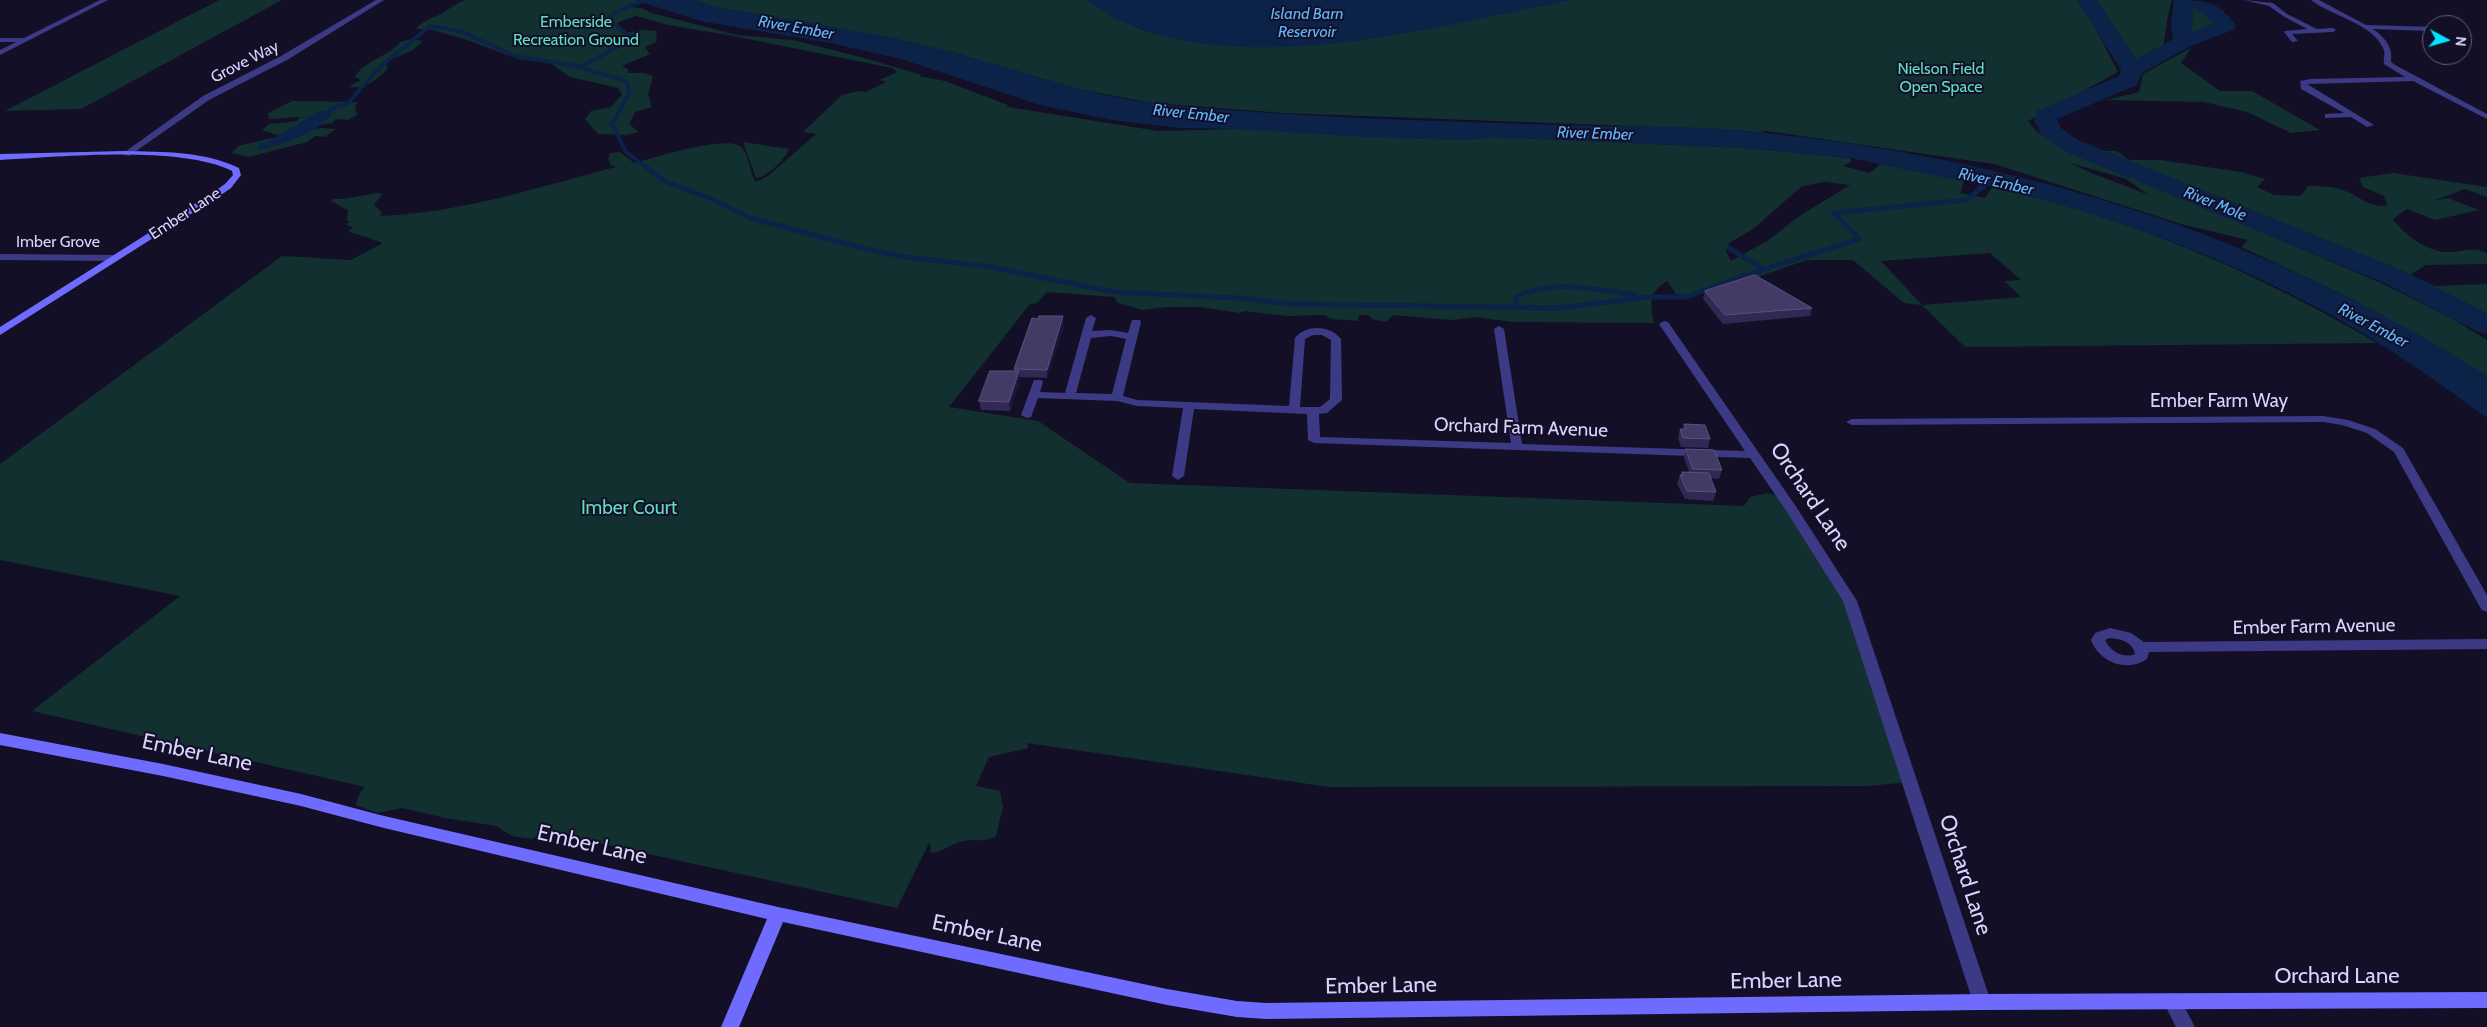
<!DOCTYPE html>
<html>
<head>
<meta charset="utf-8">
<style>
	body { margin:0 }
	#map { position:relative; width:2487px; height:1027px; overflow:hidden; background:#130f26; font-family:Cabin,sans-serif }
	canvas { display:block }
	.north { position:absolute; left:2422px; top:15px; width:50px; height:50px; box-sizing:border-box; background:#130f26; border:1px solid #625e7d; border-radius:50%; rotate:96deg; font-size:14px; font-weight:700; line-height:20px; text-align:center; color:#d9d4ff }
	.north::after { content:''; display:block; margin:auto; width:18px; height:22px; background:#00e5ff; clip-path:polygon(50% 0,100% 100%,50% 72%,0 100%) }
</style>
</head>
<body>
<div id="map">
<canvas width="2487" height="1027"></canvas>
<div class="north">N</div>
</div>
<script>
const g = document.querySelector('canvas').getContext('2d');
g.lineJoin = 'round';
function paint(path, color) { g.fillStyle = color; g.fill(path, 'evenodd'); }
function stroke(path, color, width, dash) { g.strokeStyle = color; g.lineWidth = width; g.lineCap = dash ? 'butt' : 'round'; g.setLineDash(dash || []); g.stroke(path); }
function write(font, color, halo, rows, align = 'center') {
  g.font = font + ' Cabin,sans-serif'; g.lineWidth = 4; g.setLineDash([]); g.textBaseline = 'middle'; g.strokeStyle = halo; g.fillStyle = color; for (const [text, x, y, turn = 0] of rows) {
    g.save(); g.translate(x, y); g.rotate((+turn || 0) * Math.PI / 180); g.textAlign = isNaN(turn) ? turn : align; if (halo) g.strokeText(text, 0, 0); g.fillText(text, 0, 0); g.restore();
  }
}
const green = new Path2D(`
	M 219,0 L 282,0 L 81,109 L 5,111 Z
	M 466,0 L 635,0 L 639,2 L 630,7 L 641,8 L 652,13 L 737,35 L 793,40 L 864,58 L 922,75 L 919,76 L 945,81 L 1008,105 L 1006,106 L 1008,107 L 1158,131 L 1236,129 L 1403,136 L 1408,138 L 1463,140 L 1494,137 L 1746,148 L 1850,158 L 1851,162 L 1843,166 L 1870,173 L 1880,164 L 1964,181 L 1960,193 L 1985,198 L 1992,187 C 2128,217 2257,272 2377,343 L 1965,347 L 1922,305 L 1904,303 L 1853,260 L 1807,260 L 1728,287 L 1684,295 L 1676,294 L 1667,281 C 1648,293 1650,303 1654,323 L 1513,322 L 1474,317 L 1453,320 L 1393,315 L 1386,322 L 1372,319 L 1368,315 L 1359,315 L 1358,321 L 1332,319 L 1324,315 L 1287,316 L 1244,311 L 1240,313 L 1199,307 L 1167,307 L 1142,310 L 1118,303 L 1114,297 L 1047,292 L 1037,303 L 1030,304 L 949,407 L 1038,421 L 1130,483 L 1744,506 L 1750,497 L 1768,493 L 1780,497 L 1850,601 L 1909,782 L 1868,786 L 1329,787 L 1027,743 L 1028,748 L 989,757 L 976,786 L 1000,791 L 1003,807 L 996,836 C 984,843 977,839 965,841 C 952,842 944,852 931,853 L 930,841 L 897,908 L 547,832 L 532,839 L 512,836 L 496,826 L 445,818 L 402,808 L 377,813 L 356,805 L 358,796 L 365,787 L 32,711 L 180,596 L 0,560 L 0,464 L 282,256 L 351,260 L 383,243 L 348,231 L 353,228 L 345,224 L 351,222 L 347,221 L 348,210 L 331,201 L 333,199 C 350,200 366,193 383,193 L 374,205 L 382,213 L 380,216 C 461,213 538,187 616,167 L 611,165 L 608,159 L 610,153 L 620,152 L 634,163 C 653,158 728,134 741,147 C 750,155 749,173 756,182 L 768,176 L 816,134 L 803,132 L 842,95 L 859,91 L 866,92 L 886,82 L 880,80 L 897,72 L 892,68 L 728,35 L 668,25 L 636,16 L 619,22 L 615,26 L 626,33 L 640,30 L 657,31 L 656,42 L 645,47 L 650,54 L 622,66 L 629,70 L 627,73 L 643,73 L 653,76 L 648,95 L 652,107 L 635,112 L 629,124 L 639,132 L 626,135 L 598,134 L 585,119 L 591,111 L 611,107 L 622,95 L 618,88 L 570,77 L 549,62 L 518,59 L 464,39 L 432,30 L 416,29 C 425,18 434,19 444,12 C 452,7 456,3 466,0 ZM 1825,182 L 1850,185 L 1801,215 L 1767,241 L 1731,261 L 1726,251 L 1729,243 L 1753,229 L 1802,186 ZM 1990,253 L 2021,280 L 2004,281 L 2021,297 L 1922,305 L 1881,261 Z
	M 694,0 L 1086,0 L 1140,29 L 1161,35 L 1214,44 L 1279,47 L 1360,40 L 1571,0 L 2081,0 L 2118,72 L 2028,121 L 2037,132 L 2081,155 L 2381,283 L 2451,318 L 2487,340 L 2487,376 C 2408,326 2326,285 2241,247 L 2248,240 L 2181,224 L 1994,164 L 1760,130 L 1766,133 L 1735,130 L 1284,113 L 1151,103 L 1078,89 L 955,53 L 888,37 L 720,8 ZM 2070,163 L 2126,179 L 2149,195 L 2091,173 Z
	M 2092,0 L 2172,0 C 2166,17 2167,35 2161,52 L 2134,63 L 2130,49 L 2112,29 Z
	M 2190,0 L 2217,24 L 2189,36 Z
	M 411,39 L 423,41 L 413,50 L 385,62 L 388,68 C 377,80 366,89 348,87 L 361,80 L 355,77 C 365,59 388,58 400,42 Z
	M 2191,48 L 2181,63 L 2220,91 L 2252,91 L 2320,130 L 2291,133 L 2247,112 L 2204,102 L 2106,100 L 2139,92 L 2143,74 Z
	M 292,101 L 357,102 L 355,107 L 357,115 L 348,120 L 335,119 L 333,123 L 295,128 L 297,133 L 321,128 L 335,129 L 325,137 L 315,136 L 307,142 L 249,157 L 232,153 L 238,146 L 280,136 L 262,130 L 269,124 L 297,121 L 300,117 L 269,119 L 268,113 Z
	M 743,142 L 789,149 C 784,160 768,177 756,178 Z
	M 2091,151 L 2117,151 L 2129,160 L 2160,160 L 2241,172 L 2265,179 L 2257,187 L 2274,195 L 2301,196 L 2308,186 C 2317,186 2327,186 2336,188 C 2357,193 2365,207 2387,206 L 2384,196 L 2363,187 L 2359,178 L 2393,173 L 2487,187 L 2487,197 L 2465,189 L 2433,201 L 2448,198 L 2479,210 L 2435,220 L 2407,209 L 2393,219 C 2405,235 2425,250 2445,252 C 2460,253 2473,246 2487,253 L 2487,264 L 2426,265 L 2410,275 L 2435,286 L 2487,284 L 2487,319 L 2415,281 Z`);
const water = new Path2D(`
	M 635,0 L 694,0 L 720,8 C 798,21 877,32 954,53 C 1022,71 1088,96 1158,104 C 1292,117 1427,121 1562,125 C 1622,127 1685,125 1745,131 C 2011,156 2261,232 2487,376 L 2487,418 C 2434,379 2380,341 2322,310 C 2217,254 2103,212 1988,186 L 1985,190 L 1977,188 L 1978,184 L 1850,158 L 1746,148 L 1494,137 L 1463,140 L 1365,137 L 1236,129 L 1179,128 L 1112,120 L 1040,105 L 901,59 L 830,43 L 700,21 Z
	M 1086,0 L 1571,0 C 1437,26 1256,78 1125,23 C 1110,17 1099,7 1086,0 Z
	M 318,111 L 333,111 C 325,131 280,145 260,150 L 258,146 L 281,135 Z`);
const streamFar1 = new Path2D(`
	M 645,0 L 618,11 L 608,19 L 633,39 L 581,66 C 595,75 612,74 627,82 L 629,94 L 612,124 L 626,152 L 647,168
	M 329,111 L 337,106 L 347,104 L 380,67 L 430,26 L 460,31 L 515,56 L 582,67`);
const stream = new Path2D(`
	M 646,167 L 666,182 L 712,199 L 750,218 L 866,249 L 907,257 L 990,267 L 1114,292 L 1238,298 L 1292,304 L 1558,308 L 1648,297 L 1687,297 L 1740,277 L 1859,239 L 1834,213 L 1967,200 L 1986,184
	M 1729,248 L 1764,269
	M 1516,308 L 1516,297 C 1550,278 1598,290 1635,295`);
const river = new Path2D(`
	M 2077,0 L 2097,0 L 2136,59 L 2173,39 L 2171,24 L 2174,0 C 2203,0 2219,0 2236,26 L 2233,30 L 2191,46 L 2142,73 L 2137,85 L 2057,119 L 2061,128 L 2078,140 L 2404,271 L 2487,313 L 2487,334 L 2476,331 L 2384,283 L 2062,150 L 2041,134 L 2034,121 L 2037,111 L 2119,76 L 2121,70 ZM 2193,7 L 2214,22 L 2215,23 L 2192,32 Z`);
const minor = new Path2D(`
	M 100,0 L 108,0 L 0,55 L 0,50 L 16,42 L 0,42 L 0,38 L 24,38 Z
	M 376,0 L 384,0 L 287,60 L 209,100 L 129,156 L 122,154 L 203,96 L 281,56 Z
	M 2244,0 L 2273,3 L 2287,14 L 2317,29 L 2333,28 L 2336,30 L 2333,32 L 2292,34 L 2298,41 L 2292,42 L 2284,32 L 2285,31 L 2307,29 L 2283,16 L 2269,6 Z
	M 2311,0 L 2319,0 L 2366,25 L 2432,27 L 2432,31 L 2373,29 C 2385,38 2393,46 2391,62 L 2395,65 L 2487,114 L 2487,119 L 2413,81 L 2307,84 L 2374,125 L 2367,127 L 2351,117 L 2325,118 L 2325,114 L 2344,113 L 2301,89 L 2300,81 L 2310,79 L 2405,77 L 2384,64 C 2383,58 2386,53 2383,48 C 2373,24 2330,15 2311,0 Z
	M 0,254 L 116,255 L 121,258 L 116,261 L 0,260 Z
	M 1091,315 L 1096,318 L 1092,331 L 1111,330 L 1128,333 L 1132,320 L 1140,320 L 1141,322 L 1123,396 L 1137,400 L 1289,406 L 1295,338 C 1306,324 1330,325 1341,339 L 1342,400 L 1327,413 L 1319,414 L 1320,437 L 1511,443 L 1494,329 L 1499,326 L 1504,329 L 1522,444 L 1745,451 L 1659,324 L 1664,321 L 1668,322 L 1795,505 L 1857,601 L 1991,1002 L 1988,1008 L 1982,1010 L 1976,1008 L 1973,1002 L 1843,601 L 1785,509 L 1750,458 L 1314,443 L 1308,440 L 1307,414 L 1194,409 L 1184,476 L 1178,480 L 1172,476 L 1183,408 L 1137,406 L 1117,401 L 1038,398 L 1031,417 L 1027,418 L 1021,415 L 1034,380 L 1042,380 L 1043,382 L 1040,392 L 1065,393 L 1086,318 ZM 1313,335 L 1322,335 L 1331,340 L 1330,399 L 1320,407 L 1300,407 L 1305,339 ZM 1111,336 L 1126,339 L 1112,394 L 1076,393 L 1091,338 Z
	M 2323,416 L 2348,420 L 2375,429 L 2403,448 L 2487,595 L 2487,612 L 2482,610 L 2480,607 L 2394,452 L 2367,433 L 2342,425 L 2323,422 L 1852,425 L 1846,422 L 1852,419 Z
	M 2110,628 L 2131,633 L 2144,642 L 2487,639 L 2487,649 L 2149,652 L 2147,659 C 2127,673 2099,662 2091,640 L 2095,633 ZM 2110,638 C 2121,639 2133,642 2135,654 C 2123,659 2110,651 2105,640 Z
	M 2172,993 L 2178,995 L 2195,1027 L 2176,1027 L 2163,1001 L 2166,995 Z`);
const secondary = new Path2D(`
	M 124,151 C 163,152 204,151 239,168 L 241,175 L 231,188 L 221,195 L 0,335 L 0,327 L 215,191 L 225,184 L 233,175 L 232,171 C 179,145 61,157 0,160 L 0,154 Z
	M 0,733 L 163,764 L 301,794 L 380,815 L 778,907 L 1167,989 L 1237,1001 L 1266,1003 L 1982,994 L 2487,992 L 2487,1008 L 1982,1010 L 1266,1019 L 1237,1017 L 1167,1005 L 783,922 L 739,1027 L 721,1027 L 767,919 L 380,827 L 301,806 L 163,776 L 0,745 Z`);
const wall = new Path2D(`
	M 1705,291 L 1812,308 L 1810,316 L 1723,324 L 1703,299 Z
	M 1064,325 L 1047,378 L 1019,377 L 1020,380 L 1010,411 L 981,410 L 979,401 L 1014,371 L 1014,369 Z
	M 1684,424 L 1710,439 L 1708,448 L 1681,447 L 1678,438 L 1680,429 L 1683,429 Z
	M 1686,449 L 1722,470 L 1719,479 L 1711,478 L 1716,492 L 1713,501 L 1685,499 L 1677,484 L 1680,475 L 1681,475 L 1682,472 L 1689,472 L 1684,458 Z`);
const shadedWall = new Path2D(`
	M 1063,316 L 1064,325 L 1047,378 L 1047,370 Z
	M 1019,371 L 1020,380 L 1010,411 L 1009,402 Z`);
const building = new Path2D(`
	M 1755,275 L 1812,308 L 1725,315 L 1705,291 Z
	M 1039,316 L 1063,316 L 1047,370 L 1014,369 L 1032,318 L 1038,319 Z
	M 990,371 L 1019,371 L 1009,402 L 979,401 Z
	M 1684,424 L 1705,425 L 1710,439 L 1683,438 L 1680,429 L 1686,429 Z
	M 1686,449 L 1714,450 L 1722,470 L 1693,469 Z
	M 1682,472 L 1709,473 L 1716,492 L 1687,491 L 1680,475 L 1683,475 Z`);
const farWaternames = [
	["Island Barn",1307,14],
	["Reservoir",1307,32],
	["River Ember",796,28,10],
	["River Ember",1191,114,6],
	["River Ember",1595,134,2],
	["River Ember",1996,182,13],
	["River Mole",2215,204,22],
	["River Ember",2373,326,28]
];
const farParknames = [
	["Emberside",576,22],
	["Recreation Ground",576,40],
	["Nielson Field",1941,69],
	["Open Space",1941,87]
];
const farStreetnames = [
	["Grove Way",245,62,-27],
	["Ember Lane",185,214,-33],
	["Imber Grove",58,242]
];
const streetNames = [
	["Ember Farm Way",2219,401],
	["Orchard Farm Avenue",1521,428,2],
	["Ember Farm Avenue",2314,627,-1]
];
const parkNames = [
	["Imber Court",629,508]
];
const nearStreetnames = [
	["Orchard Lane",1810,497,56],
	["Ember Lane",197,753,12],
	["Ember Lane",592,845,13],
	["Orchard Lane",1965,875,72],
	["Ember Lane",987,934,12],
	["Orchard Lane",2337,977],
	["Ember Lane",1786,981,-1],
	["Ember Lane",1381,986,-1]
];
paint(green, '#12302f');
paint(water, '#0c2248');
stroke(streamFar1, '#0c2248', 4);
stroke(stream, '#0c2248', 5);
paint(river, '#0c2248');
paint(minor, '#3d3a85');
paint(secondary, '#6f6bff');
paint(wall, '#312854');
paint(shadedWall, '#1d163a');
paint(building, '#433a66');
stroke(building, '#5a527e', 1);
write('italic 16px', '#62b6ff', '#130f26', farWaternames);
write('16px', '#5fe0c0', '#130f26', farParknames);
write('16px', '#d9d4ff', '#130f26', farStreetnames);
write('19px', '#d9d4ff', '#130f26', streetNames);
write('19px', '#5fe0c0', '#130f26', parkNames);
write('22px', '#d9d4ff', '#130f26', nearStreetnames);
</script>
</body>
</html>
